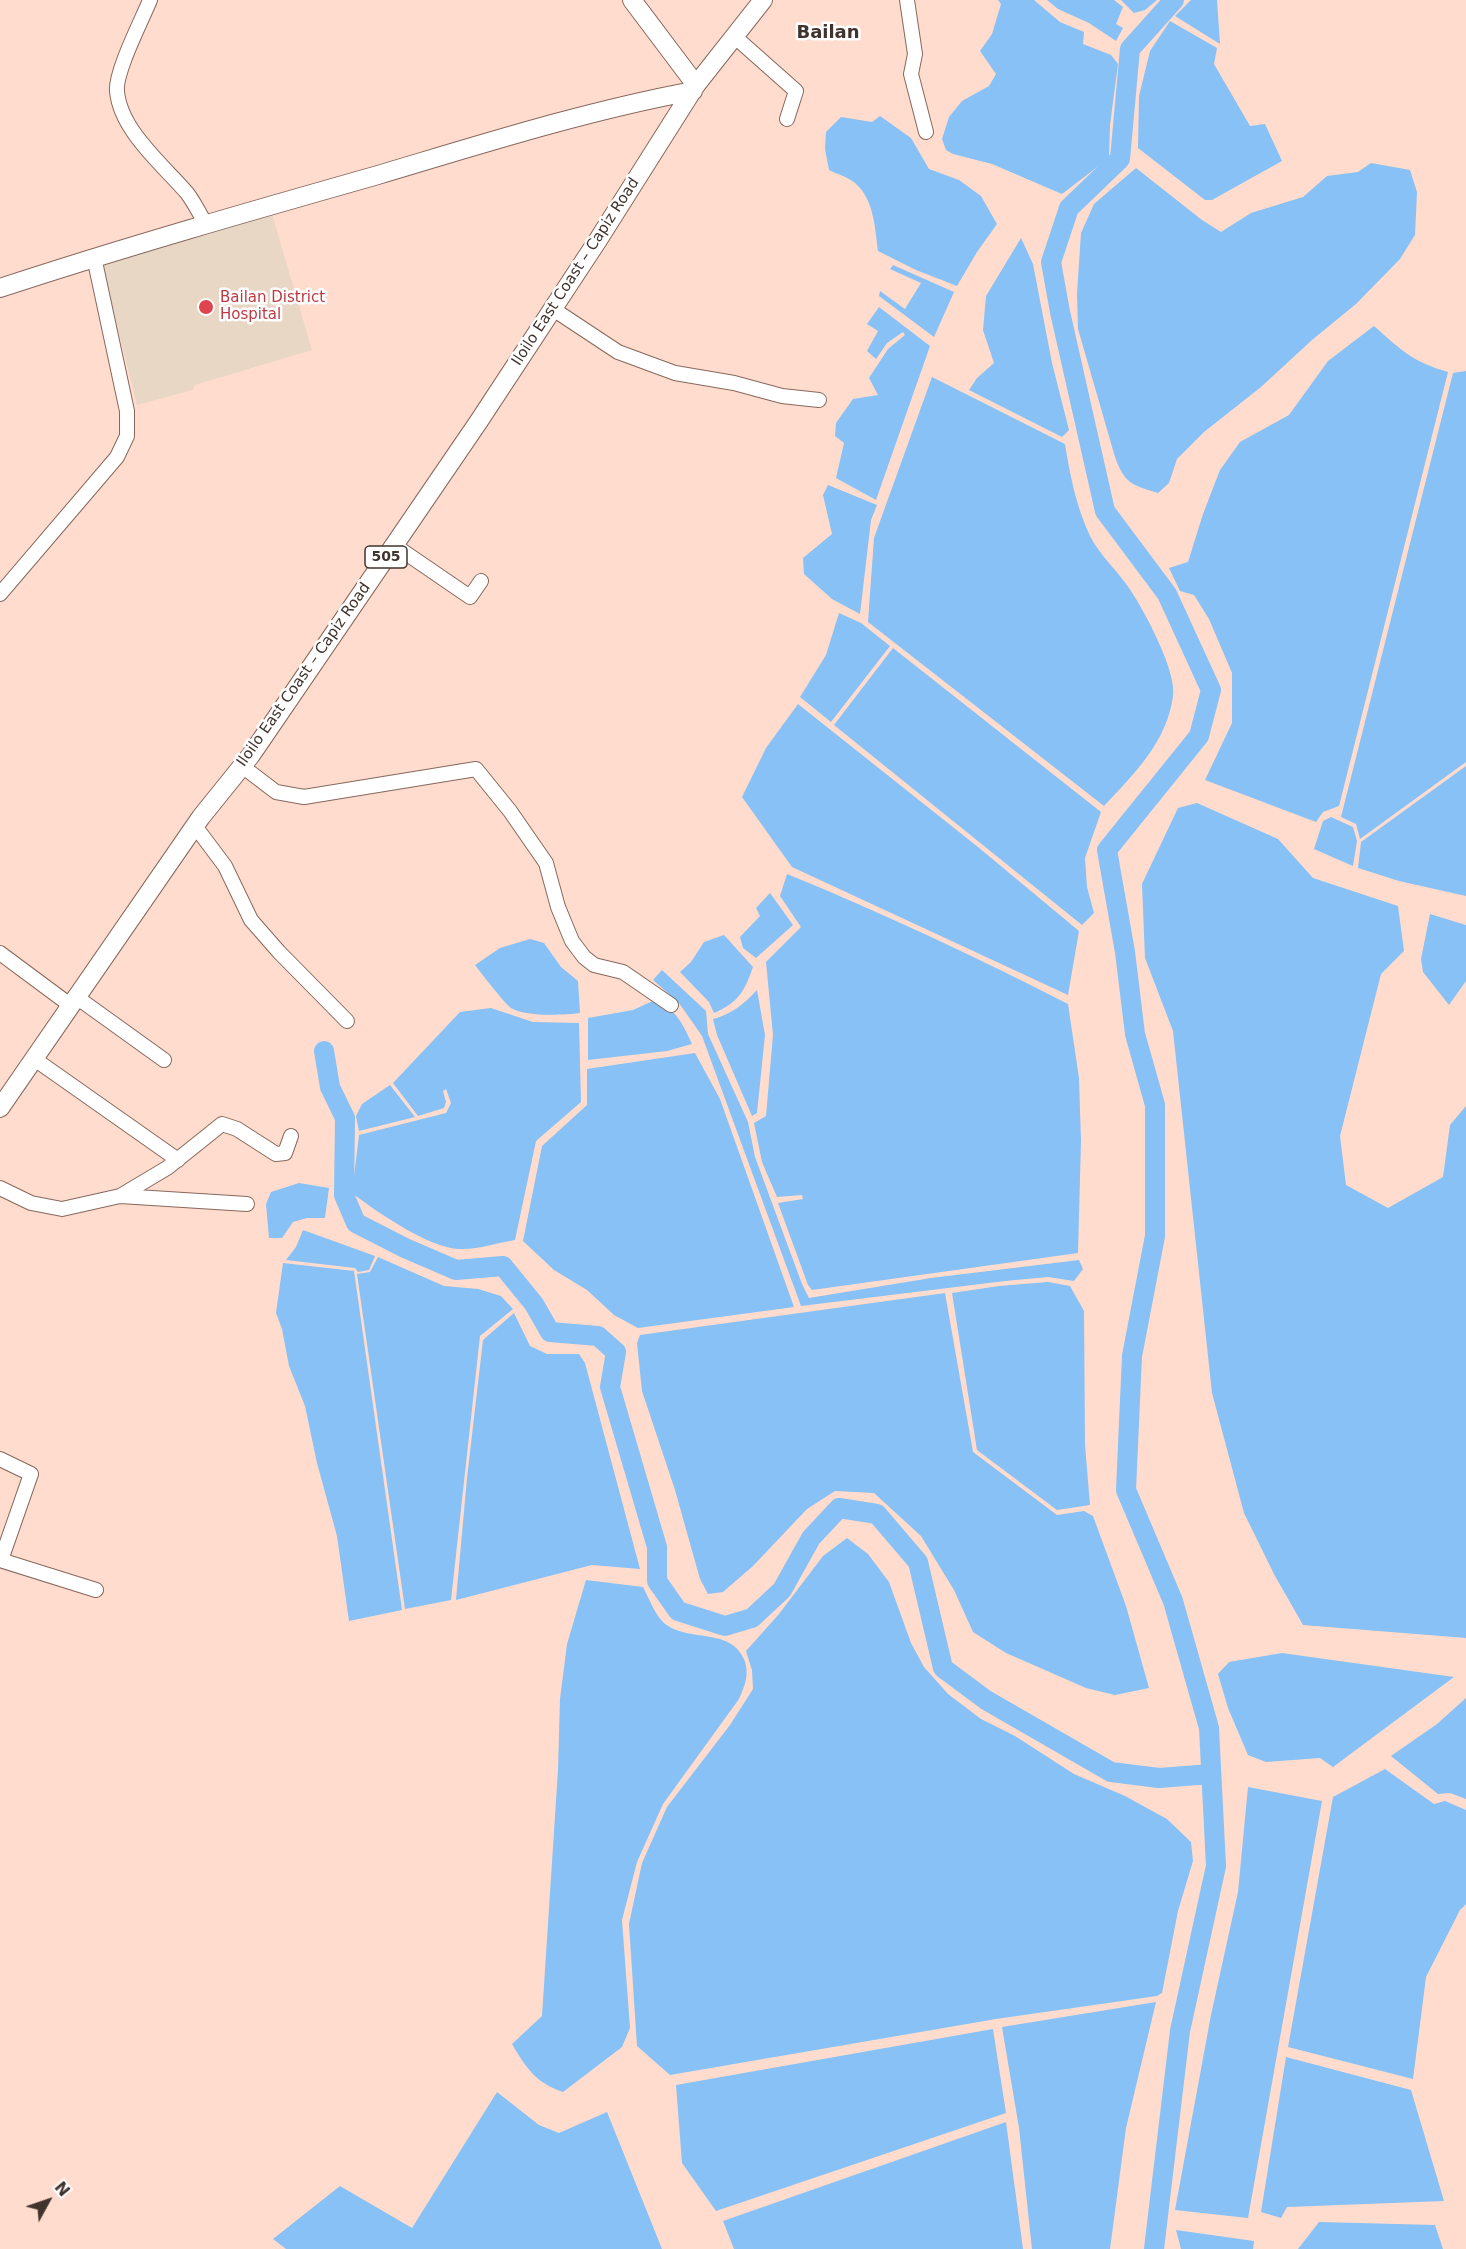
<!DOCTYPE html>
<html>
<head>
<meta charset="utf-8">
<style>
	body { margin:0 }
	#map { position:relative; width:1466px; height:2249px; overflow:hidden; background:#ffdcce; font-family:"DejaVu Sans",sans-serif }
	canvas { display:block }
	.north { position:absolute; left:18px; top:2171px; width:60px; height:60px; -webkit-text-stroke:4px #fff; paint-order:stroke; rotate:50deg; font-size:16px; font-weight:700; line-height:24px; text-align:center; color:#40332d }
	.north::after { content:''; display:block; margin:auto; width:21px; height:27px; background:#40332d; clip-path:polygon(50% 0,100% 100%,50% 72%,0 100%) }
</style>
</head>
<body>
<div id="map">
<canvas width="1466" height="2249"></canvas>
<div class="north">N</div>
</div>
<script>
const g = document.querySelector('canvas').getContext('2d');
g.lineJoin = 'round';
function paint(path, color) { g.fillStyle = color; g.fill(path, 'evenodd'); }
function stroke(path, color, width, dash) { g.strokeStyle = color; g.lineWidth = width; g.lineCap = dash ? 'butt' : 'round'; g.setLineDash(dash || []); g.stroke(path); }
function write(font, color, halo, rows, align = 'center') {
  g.font = font + ' "DejaVu Sans",sans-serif'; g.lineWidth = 5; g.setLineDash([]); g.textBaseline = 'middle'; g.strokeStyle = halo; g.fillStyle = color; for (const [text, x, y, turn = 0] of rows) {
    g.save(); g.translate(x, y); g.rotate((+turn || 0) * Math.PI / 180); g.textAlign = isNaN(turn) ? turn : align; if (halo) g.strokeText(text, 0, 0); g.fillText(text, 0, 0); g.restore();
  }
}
const medical = new Path2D(`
	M 272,214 L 312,350 L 195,385 L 193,390 L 137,405 L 102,265 Z`);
const water = new Path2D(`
	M 998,0 L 1034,0 L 1060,22 L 1084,32 L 1083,44 L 1111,55 L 1118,64 L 1110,125 L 1109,158 L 1062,194 L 992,164 L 953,154 L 946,150 L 942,139 L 949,117 L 962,101 L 989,86 L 996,74 L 980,51 L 992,34 L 1001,4 Z
	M 1047,0 L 1114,0 L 1123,7 L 1116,24 L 1123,28 L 1116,41 L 1089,23 L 1058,9 Z
	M 1121,0 L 1157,0 L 1145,10 L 1134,13 Z
	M 1191,0 L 1217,0 L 1220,44 L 1175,16 Z
	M 1170,21 L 1217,48 L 1214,64 L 1250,126 L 1265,124 L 1282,161 L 1212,200 L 1205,200 L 1138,148 L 1139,96 L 1150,51 Z
	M 880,116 L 911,138 L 929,169 L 959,180 L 981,196 L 997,224 L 977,252 L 957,286 L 916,270 L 878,251 C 875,228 874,199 855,183 C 848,177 837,174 829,170 L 825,149 L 826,132 L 841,117 L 872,122 Z
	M 1371,163 L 1410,170 L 1417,192 L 1415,235 L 1400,259 L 1356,304 L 1312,340 L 1261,387 L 1204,432 L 1177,459 L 1169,483 L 1158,493 C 1132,485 1125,484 1115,457 L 1078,329 L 1077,293 L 1081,233 L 1094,204 L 1136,168 L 1202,220 L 1221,232 L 1251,213 L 1303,197 L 1327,176 L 1358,172 Z
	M 1021,238 L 1033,264 L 1052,363 L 1069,430 L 1062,437 L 969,390 L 977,378 L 994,363 L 983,330 L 986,296 Z
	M 893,265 L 954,292 L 934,337 L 879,296 L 880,291 L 905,309 L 921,283 L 890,269 Z
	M 879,307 L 930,346 L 876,500 L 836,478 L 844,443 L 835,436 L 836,423 L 853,399 L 878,395 L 869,378 L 888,349 L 905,335 L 903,332 L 887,343 L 876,359 L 867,351 L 878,331 L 867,324 Z
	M 1374,326 C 1401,350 1413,362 1448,372 L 1339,806 L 1323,812 L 1316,822 L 1205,780 L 1232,723 L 1232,673 L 1209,619 L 1194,595 L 1180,591 L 1169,568 L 1188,562 L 1203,514 L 1220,470 L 1240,442 L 1289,415 L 1328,361 Z
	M 1466,371 L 1466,762 L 1360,839 L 1356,824 L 1341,817 L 1453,373 Z
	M 932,377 L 1065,444 C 1070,475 1076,506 1090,536 C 1100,556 1119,572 1131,591 C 1145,612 1177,672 1173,696 C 1167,742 1134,774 1104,806 L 868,622 L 874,538 Z
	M 828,485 L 877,505 L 871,520 L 860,614 L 832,599 L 804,574 L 803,558 L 832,534 L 823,495 Z
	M 839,613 L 861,623 L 890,646 L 831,722 L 800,697 L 826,655 Z
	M 893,648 L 1101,812 L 1085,858 L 1087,887 L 1094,913 L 1082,925 L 834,725 Z
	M 798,704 L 978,847 L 1079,931 L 1068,995 L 792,867 L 742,797 L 766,748 Z
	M 1466,766 L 1466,896 L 1399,881 L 1358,868 L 1361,842 Z
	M 1197,803 L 1278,839 L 1313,878 L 1398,906 L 1404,951 L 1381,974 L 1340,1136 L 1346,1185 L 1388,1208 L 1443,1177 L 1450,1125 L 1466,1106 L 1466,1638 L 1303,1625 L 1275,1576 L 1244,1513 L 1212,1393 L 1173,1031 L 1145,958 L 1142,884 L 1178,808 Z
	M 1331,817 L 1353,827 L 1357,841 L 1353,866 L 1314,849 L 1323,821 Z
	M 787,874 C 883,913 976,957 1068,1004 L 1079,1078 L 1081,1141 L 1078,1253 L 812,1290 L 808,1285 L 778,1203 L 803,1199 L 802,1195 L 777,1197 L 762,1162 L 754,1123 L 766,1116 L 773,1035 L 766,962 L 801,927 L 780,896 Z
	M 770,893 L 793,925 L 756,958 L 743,948 L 740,937 L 760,916 L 756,908 Z
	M 1430,914 L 1466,925 L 1466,981 L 1449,1005 L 1423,972 L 1421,959 Z
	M 724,935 L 753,967 C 744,992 739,1002 714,1013 L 709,1002 L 680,972 L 691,962 L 704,942 Z
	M 530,939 L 544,943 L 561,967 L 578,981 L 580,1013 C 564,1015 526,1017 511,1008 C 504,1003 482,974 475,965 L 500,948 Z
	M 662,970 L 706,1011 L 708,1034 L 748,1122 L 755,1157 L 802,1284 L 809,1298 L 931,1278 L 1079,1260 L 1083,1269 L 1074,1281 L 1048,1277 L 1005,1281 L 801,1306 L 702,1036 L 679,1003 L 653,980 Z
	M 757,990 L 765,1035 L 757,1113 L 752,1116 L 717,1035 L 713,1019 C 732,1014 744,1004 757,990 Z
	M 655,1000 C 676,1009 683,1024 692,1044 L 667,1051 L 588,1060 L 588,1018 L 633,1010 Z
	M 491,1008 L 533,1022 L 579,1023 L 581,1102 L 536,1141 L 515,1240 C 497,1243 477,1250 459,1249 C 429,1248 377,1212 352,1193 L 359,1135 L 446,1113 L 451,1103 L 446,1089 L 443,1091 L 446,1102 L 444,1108 L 418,1116 L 393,1083 L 460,1012 Z
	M 695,1053 L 720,1099 L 794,1307 L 638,1328 L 614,1315 L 587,1290 L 554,1270 L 523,1241 L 542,1146 L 587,1105 L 587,1069 Z
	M 390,1085 L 415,1117 L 359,1131 L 356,1116 L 362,1104 Z
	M 299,1183 L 329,1188 L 325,1218 L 307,1218 L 293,1222 L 282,1238 L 269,1238 L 266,1204 L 271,1192 Z
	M 303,1230 L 375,1256 L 369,1270 L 358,1272 L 355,1268 L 286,1260 L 296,1247 Z
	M 378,1257 L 444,1286 L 478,1289 L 501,1296 L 513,1309 L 480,1336 L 451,1600 L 405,1609 L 357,1274 L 370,1272 Z
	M 283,1263 L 354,1271 L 402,1610 L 349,1621 L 337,1536 L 317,1463 L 305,1406 L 289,1366 L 282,1329 L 276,1313 Z
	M 1048,1282 L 1070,1286 L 1084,1311 L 1085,1445 L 1090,1505 L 1057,1510 L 977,1450 L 952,1293 L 999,1286 Z
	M 945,1293 L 973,1452 L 1057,1515 L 1084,1511 L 1093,1516 L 1126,1606 L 1149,1688 L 1115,1695 L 1086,1688 L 1006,1653 L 973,1632 L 954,1590 L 921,1536 L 874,1493 L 835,1491 L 807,1509 L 753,1566 L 723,1592 L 708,1594 L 700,1579 L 675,1490 L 642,1391 L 637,1343 L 640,1335 Z
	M 514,1313 L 530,1346 L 547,1354 L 579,1354 L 585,1363 L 640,1569 L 592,1565 L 456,1600 L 467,1478 L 483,1340 Z
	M 847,1538 L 868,1554 L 889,1582 L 911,1643 L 924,1667 L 948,1694 L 981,1719 L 1015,1736 L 1074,1774 L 1125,1796 L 1167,1819 L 1191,1842 L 1193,1861 L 1178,1911 L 1162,1993 L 1157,1996 L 996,2019 L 670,2075 L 637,2046 L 629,1924 L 642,1863 L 667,1807 L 730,1725 L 753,1689 L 752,1670 L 746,1651 L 779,1614 L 823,1556 Z
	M 586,1580 L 643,1587 C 649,1598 655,1615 664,1623 C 688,1643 730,1627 744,1659 C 750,1674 745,1685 739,1699 L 663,1804 L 637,1862 L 622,1920 L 630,2028 L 622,2047 L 563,2092 C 536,2083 526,2068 512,2044 L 542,2016 L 558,1770 L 560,1699 L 567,1644 Z
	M 1282,1653 L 1454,1677 L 1333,1767 L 1320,1758 L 1266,1762 L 1248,1755 L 1228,1708 L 1218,1674 L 1229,1662 Z
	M 1466,1698 L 1466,1799 L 1450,1793 L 1438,1794 L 1391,1756 L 1437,1724 Z
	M 1385,1769 L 1434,1804 L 1445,1801 L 1466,1810 L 1466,1904 L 1460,1910 L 1426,1977 L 1413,2079 L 1288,2047 L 1333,1797 Z
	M 1248,1787 L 1322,1801 L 1248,2218 L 1175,2210 L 1211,2015 L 1238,1892 Z
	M 1156,2002 L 1126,2128 L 1110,2249 L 1032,2249 L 1019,2128 L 1002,2027 Z
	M 993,2029 L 1006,2113 L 716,2211 L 682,2163 L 676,2085 Z
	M 1286,2057 L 1411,2090 L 1444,2201 L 1287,2207 L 1281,2218 L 1261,2212 Z
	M 497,2092 L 539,2125 L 559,2133 L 607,2112 L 662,2249 L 286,2249 L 273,2239 L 340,2186 L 412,2228 Z
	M 1006,2122 L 1023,2249 L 734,2249 L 723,2221 Z
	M 1319,2222 L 1435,2225 L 1443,2249 L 1298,2249 Z
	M 1176,2230 L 1254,2241 L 1253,2249 L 1181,2249 Z`);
const river = new Path2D(`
	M 324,1051 L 330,1087 L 345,1118 L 344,1195 L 356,1223 L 405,1248 L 456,1270 L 503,1266 L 534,1304 L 550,1332 L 598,1336 L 616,1352 L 610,1387 L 657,1547 L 657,1581 L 678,1611 L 725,1626 L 752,1618 L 782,1590 L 811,1538 L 839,1508 L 877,1514 L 918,1562 L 943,1668 L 986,1700 L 1111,1772 L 1159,1778 L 1211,1774
	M 1154,2249 L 1180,2031 L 1216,1866 L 1209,1728 L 1173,1601 L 1126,1490 L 1132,1356 L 1155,1236 L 1155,1105 L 1135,1034 L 1125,952 L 1107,850 L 1199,736 L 1211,690 L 1167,594 L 1105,511 L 1060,312 L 1051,262 L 1069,208 L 1120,159 L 1130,49 L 1174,0`);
const minor = new Path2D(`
	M 150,0 C 142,20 115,72 117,91 C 120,130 163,165 187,193 C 194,202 200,214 206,225
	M 907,0 L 915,54 L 911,74 L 926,132
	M 734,36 L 796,91 L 787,119
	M 553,309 L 618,352 L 675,373 L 734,383 L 782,396 L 819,400
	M 394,545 L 470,597 L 481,581
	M 0,594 L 117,457 L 127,436 L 127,411 L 94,257
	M 242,766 L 276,792 L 304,797 L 476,769 L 510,811 L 546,863 L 558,907 L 572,941 L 584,957 L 594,965 L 623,972 L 671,1005
	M 195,826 L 225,866 L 251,920 L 279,952 L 347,1021
	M 0,953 L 70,1005
	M 75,996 L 164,1060
	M 33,1058 L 178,1160
	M 0,1188 L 31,1203 L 62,1209 L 120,1196 L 247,1204
	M 120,1196 L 167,1168 L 222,1124 L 237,1129 L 276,1154 L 285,1153 L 291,1136
	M 0,1459 L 31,1474 L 1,1560
	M 0,1560 L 96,1590`);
const major = new Path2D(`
	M 632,0 L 696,85
	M 0,288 C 125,247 251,211 378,175 C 482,144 586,111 693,91
	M 0,1108 L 201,817 L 251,755 L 479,421 L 598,240 L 696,85 L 763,0`);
const markers = [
	[206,307,8,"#e0444e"]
];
const shields = [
	[386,557,42]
];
const shieldNames = [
	["505",386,557]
];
const streetNames = [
	["Iloilo East Coast – Capiz Road",576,272,-57],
	["Iloilo East Coast – Capiz Road",304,675,-55]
];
const healthNames = [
	["Bailan District",220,298],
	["Hospital",220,315]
];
const quarterNames = [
	["Bailan",828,33]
];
paint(medical, '#e9d7c6');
paint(water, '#87c1f5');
stroke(river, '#87c1f5', 20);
stroke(minor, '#87685c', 16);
stroke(major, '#87685c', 20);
stroke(minor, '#fff', 14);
stroke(major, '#fff', 18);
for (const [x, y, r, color] of markers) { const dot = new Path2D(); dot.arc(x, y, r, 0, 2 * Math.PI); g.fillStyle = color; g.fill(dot); stroke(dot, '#fff', 2); }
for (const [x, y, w] of shields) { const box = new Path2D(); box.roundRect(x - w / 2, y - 11, w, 22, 4.5); g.fillStyle = '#fff'; g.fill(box); stroke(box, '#40332d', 1.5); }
write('bold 14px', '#40332d', null, shieldNames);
write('15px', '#40332d', '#fff', streetNames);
write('15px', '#be3a42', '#fff', healthNames, 'left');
write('bold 18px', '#40332d', '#fff', quarterNames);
</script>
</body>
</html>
